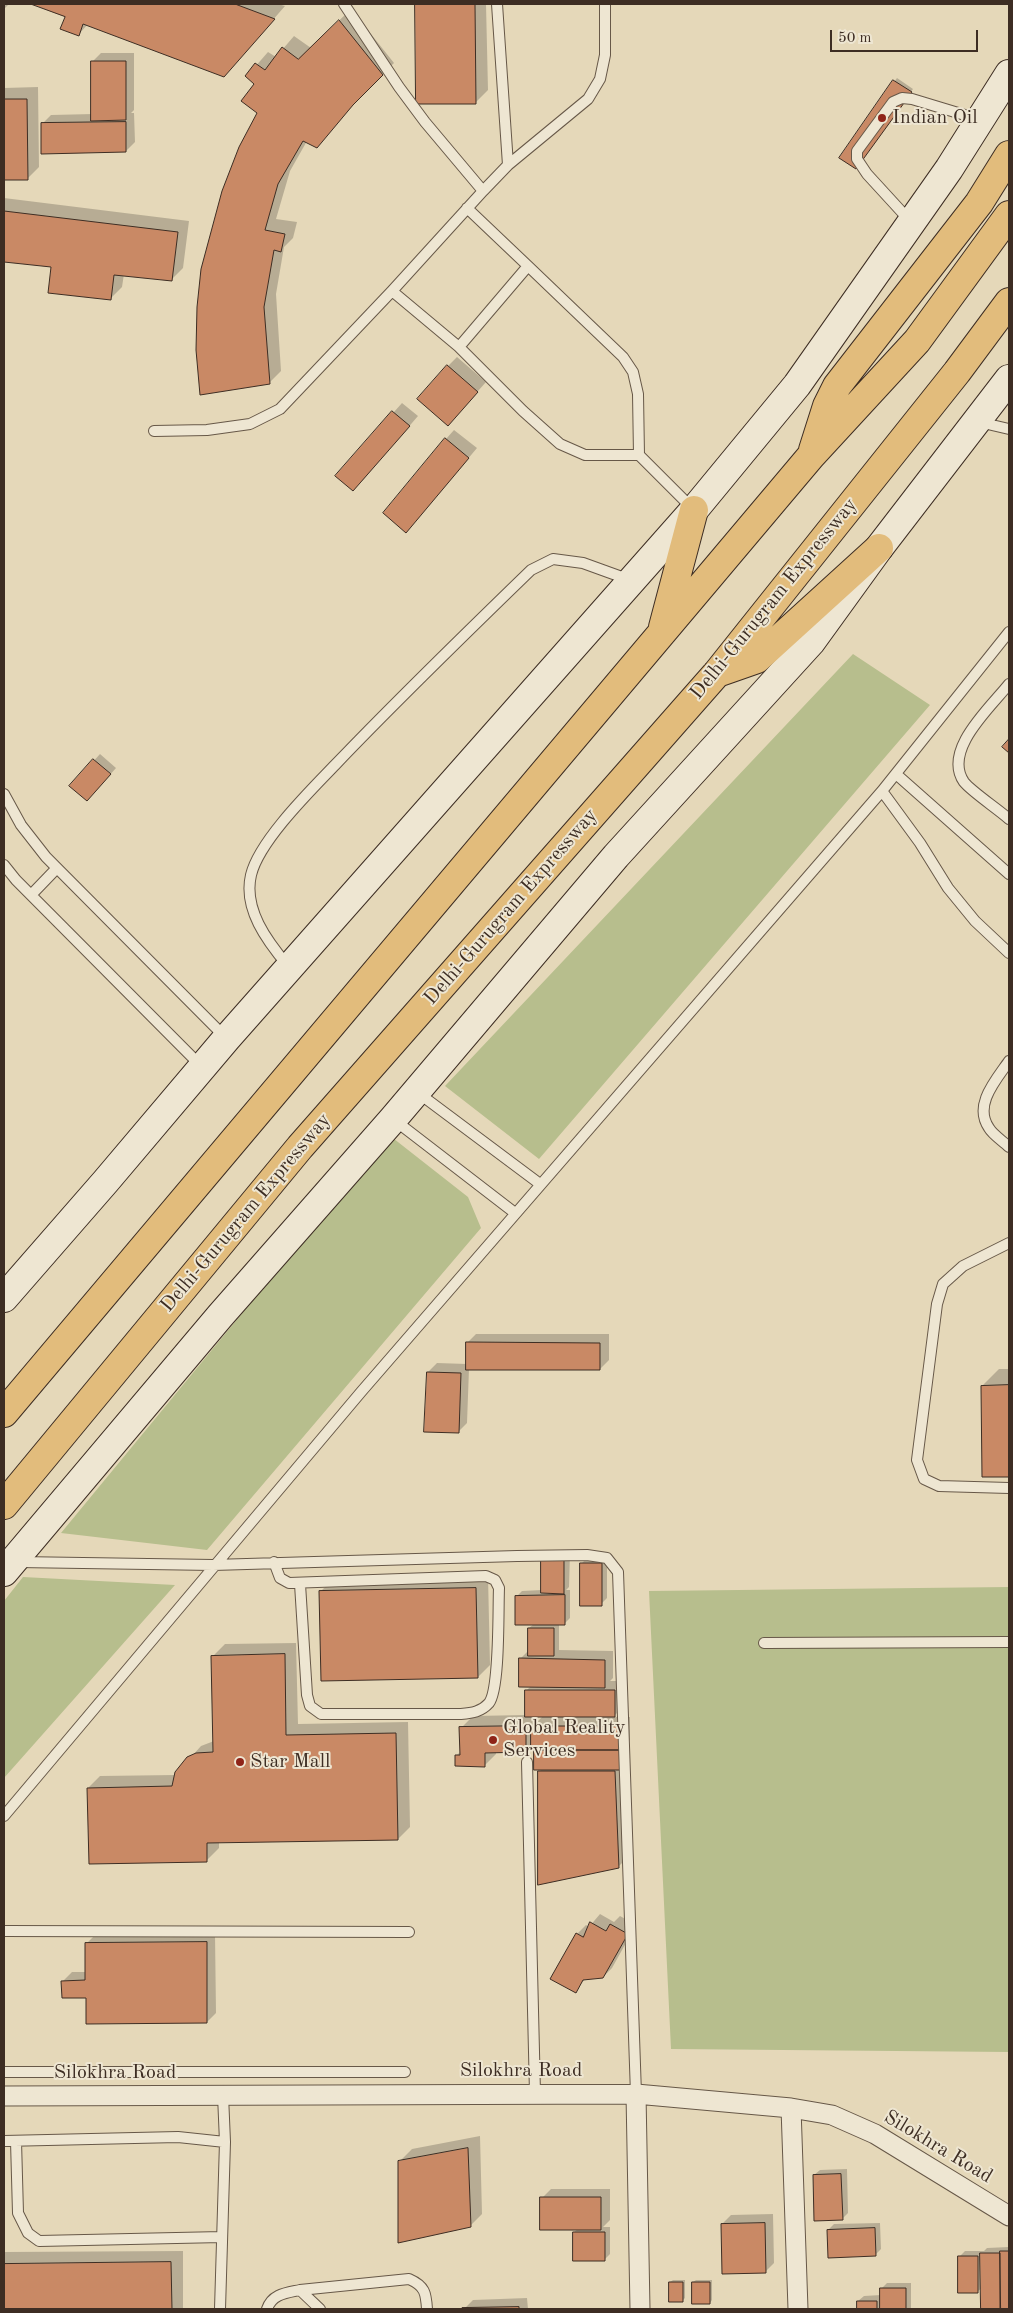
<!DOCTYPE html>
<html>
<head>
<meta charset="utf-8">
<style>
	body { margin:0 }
	#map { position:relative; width:1013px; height:2313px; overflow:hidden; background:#e5d8b9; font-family:"Old Standard TT",serif }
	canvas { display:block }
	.frame { position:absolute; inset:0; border:5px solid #3d2d23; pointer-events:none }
	.scale { position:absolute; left:830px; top:30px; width:148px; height:22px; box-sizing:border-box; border:2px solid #3d2d23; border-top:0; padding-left:6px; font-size:15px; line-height:18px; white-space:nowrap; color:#3d2d23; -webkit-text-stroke:4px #eee6d2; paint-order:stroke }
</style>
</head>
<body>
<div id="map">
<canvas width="1013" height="2313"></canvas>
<div class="frame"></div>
<div class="scale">50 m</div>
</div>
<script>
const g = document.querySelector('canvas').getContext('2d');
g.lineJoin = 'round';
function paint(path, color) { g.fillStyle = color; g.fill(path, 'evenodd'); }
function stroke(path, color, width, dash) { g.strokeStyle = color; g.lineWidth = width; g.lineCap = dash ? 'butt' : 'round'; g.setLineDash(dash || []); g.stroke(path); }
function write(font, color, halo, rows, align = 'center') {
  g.font = font + ' "Old Standard TT",serif'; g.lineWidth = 4; g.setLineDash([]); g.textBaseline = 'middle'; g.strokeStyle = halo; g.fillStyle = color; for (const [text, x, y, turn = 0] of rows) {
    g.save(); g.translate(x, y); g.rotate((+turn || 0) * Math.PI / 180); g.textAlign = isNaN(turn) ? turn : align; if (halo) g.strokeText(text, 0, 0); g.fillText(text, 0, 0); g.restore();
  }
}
const green = new Path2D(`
	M 853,654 L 930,705 L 539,1159 L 445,1086 Z
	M 389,1135 L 468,1197 L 481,1228 L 207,1550 L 61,1533 Z
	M 23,1577 L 175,1585 L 4,1778 L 4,1601 Z
	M 1009,1587 L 1009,2052 L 671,2049 L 649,1591 Z`);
const shadow = new Path2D(`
	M 4,4 L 9,4 L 4,9 Z
	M 34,4 L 278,4 L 285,6 L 224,76 L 88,24 L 79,34 L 66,16 Z
	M 416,4 L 486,4 L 488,90 L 476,102 L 418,103 Z
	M 351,9 L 394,63 L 363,93 L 317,147 L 307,141 L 290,171 L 276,219 L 297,222 L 293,238 L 284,247 L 276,294 L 281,371 L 269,383 L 201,394 L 259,112 L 256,83 L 247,76 L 268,52 L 276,57 L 294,36 L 311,48 Z
	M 101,53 L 134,53 L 134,110 L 131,113 L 134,113 L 135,142 L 126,151 L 42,124 L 51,115 L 93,114 L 92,62 Z
	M 897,78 L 913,89 L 858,165 L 840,157 Z
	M 38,87 L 39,167 L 27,179 L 4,179 L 4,88 Z
	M 4,198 L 189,221 L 183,268 L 171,280 L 124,274 L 122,287 L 110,299 L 52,266 L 4,260 Z
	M 457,357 L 486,382 L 456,416 L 448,366 Z
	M 402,403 L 418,416 L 362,481 L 337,476 Z
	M 454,430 L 477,448 L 415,522 L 446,439 Z
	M 100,754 L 116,768 L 93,794 L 71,786 Z
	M 476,1334 L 609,1334 L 609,1360 L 600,1369 L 469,1369 L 467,1423 L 458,1432 L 428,1372 L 437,1363 L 467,1364 L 467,1343 Z
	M 999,1369 L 1009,1369 L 1009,1475 L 983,1476 L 982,1386 Z
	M 570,1553 L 569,1587 L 566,1590 L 570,1590 L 570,1618 L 564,1624 L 559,1624 L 559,1650 L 613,1651 L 613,1678 L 610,1681 L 623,1681 L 623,1707 L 613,1717 L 630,1717 L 630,1740 L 625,1745 L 630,1855 L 618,1867 L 539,1772 L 542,1769 L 532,1744 L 526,1751 L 496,1751 L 496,1754 L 484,1766 L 456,1756 L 461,1751 L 461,1728 L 473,1716 L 527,1715 L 527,1690 L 531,1686 L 520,1659 L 529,1650 L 529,1628 L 534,1624 L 516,1597 L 522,1591 L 542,1590 L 542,1559 ZM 537,1716 L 543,1716 L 537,1722 Z
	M 587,1558 L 607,1558 L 607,1598 L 601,1604 L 581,1564 Z
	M 488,1576 L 490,1665 L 478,1677 L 320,1592 L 332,1580 Z
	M 296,1643 L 298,1724 L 408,1722 L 410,1827 L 398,1839 L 219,1842 L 219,1848 L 207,1860 L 88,1788 L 100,1776 L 175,1775 L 201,1746 L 214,1741 L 213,1656 L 225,1644 Z
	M 600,1914 L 614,1922 L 620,1916 L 636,1925 L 612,1968 L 603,1977 L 586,1978 L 575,1991 L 577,1934 L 586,1925 L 589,1927 Z
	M 215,1934 L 216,2013 L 207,2022 L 63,1981 L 72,1972 L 87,1972 L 86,1944 L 95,1935 Z
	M 480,2136 L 482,2214 L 470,2226 L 400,2161 L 412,2149 Z
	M 847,2169 L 848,2213 L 842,2219 L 814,2175 L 820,2170 Z
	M 551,2189 L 610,2189 L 610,2220 L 603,2227 L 610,2227 L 610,2254 L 604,2260 L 574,2232 L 578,2229 L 542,2198 Z
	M 773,2214 L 774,2263 L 765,2272 L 722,2224 L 731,2215 Z
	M 880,2223 L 881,2249 L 875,2255 L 828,2230 L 834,2224 Z
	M 1009,2247 L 1009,2309 L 982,2309 L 982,2288 L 978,2291 L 959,2257 L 965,2251 L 984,2251 L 987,2248 Z
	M 183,2251 L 183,2309 L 4,2309 L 4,2252 Z
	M 673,2280 L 685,2280 L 685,2298 L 683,2300 L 670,2282 Z
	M 696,2280 L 712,2280 L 712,2300 L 710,2303 L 693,2282 Z
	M 887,2283 L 911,2283 L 911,2309 L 858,2309 L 858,2301 L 864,2296 L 881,2295 L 881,2289 Z
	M 527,2298 L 528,2309 L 464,2309 L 473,2300 Z`);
const building = new Path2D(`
	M 31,4 L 235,4 L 275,19 L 224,77 L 83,24 L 79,36 L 60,29 L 65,17 Z
	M 415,4 L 475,4 L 476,104 L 416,104 Z
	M 339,20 L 383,75 L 353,105 L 317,148 L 303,141 L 278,184 L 265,230 L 285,234 L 281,252 L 274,250 L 264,307 L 270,384 L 200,395 L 196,350 L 197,307 L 201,269 L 222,191 L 239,147 L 257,113 L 241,101 L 254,84 L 245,76 L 255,63 L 265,70 L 282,47 L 298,59 Z
	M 91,61 L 126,61 L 126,120 L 91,121 Z
	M 893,80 L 912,92 L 856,169 L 839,158 Z
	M 4,99 L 27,99 L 28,180 L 4,180 Z
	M 126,122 L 126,152 L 41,154 L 41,123 Z
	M 4,211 L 178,232 L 172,281 L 114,275 L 111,300 L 48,293 L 51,267 L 4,262 Z
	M 447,365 L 478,392 L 448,426 L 417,399 Z
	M 392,411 L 410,426 L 353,491 L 335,476 Z
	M 445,438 L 469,458 L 406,533 L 383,513 Z
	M 1009,739 L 1009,753 L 1002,747 Z
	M 93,759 L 111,774 L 87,801 L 69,786 Z
	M 466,1342 L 600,1343 L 600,1370 L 466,1370 Z
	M 427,1372 L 461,1373 L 459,1433 L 424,1432 Z
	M 1009,1385 L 1009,1477 L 982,1477 L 981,1386 Z
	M 541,1558 L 564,1559 L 564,1594 L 541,1593 Z
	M 580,1563 L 602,1563 L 602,1606 L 580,1606 Z
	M 476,1588 L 478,1678 L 321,1681 L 319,1591 Z
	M 565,1595 L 565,1625 L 515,1625 L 515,1596 Z
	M 528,1628 L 554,1628 L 554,1656 L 528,1656 Z
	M 285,1654 L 286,1735 L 396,1733 L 398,1840 L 207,1843 L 207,1862 L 89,1864 L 87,1788 L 172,1786 L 175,1772 L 187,1757 L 196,1753 L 213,1752 L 211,1656 Z
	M 519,1658 L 605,1660 L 605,1688 L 519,1687 Z
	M 525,1690 L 615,1690 L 615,1717 L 525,1717 Z
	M 526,1726 L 526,1752 L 485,1753 L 485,1767 L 455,1766 L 455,1755 L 460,1755 L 459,1727 Z
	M 531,1726 L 622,1726 L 622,1750 L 531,1750 Z
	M 534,1750 L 620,1750 L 620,1770 L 534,1770 Z
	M 538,1771 L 615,1771 L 619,1868 L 538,1885 Z
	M 590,1922 L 606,1931 L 610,1924 L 628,1934 L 603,1978 L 583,1980 L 576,1993 L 550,1979 L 576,1933 L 583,1937 Z
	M 207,1942 L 207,2023 L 86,2024 L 86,1998 L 62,1998 L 61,1981 L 85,1980 L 85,1943 Z
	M 468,2148 L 471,2227 L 398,2243 L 398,2161 Z
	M 841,2174 L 843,2220 L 814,2221 L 813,2175 Z
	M 540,2197 L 601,2197 L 601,2230 L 540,2230 Z
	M 765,2223 L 766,2273 L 722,2274 L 721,2224 Z
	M 875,2228 L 876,2256 L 828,2258 L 827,2230 Z
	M 573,2232 L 605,2232 L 605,2261 L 573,2261 Z
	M 1000,2251 L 1009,2251 L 1009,2309 L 1001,2309 Z
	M 980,2253 L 1000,2253 L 1000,2309 L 981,2309 Z
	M 958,2256 L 978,2256 L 978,2293 L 958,2293 Z
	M 171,2262 L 172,2309 L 4,2309 L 4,2264 Z
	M 669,2282 L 683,2282 L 683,2302 L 669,2302 Z
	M 692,2282 L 710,2282 L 710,2304 L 692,2304 Z
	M 880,2288 L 906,2288 L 906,2309 L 880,2309 Z
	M 857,2301 L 877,2301 L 877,2309 L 857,2309 Z
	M 519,2307 L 519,2309 L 462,2309 L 462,2308 Z`);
const service = new Path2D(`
	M 344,4 L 399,87 L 425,122 L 483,191
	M 497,4 L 508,165
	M 467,208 L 528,266
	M 911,222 L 867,174 L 857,159 L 857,151 L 893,102 L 902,98 L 912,99 L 978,119
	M 392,291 L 459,347 L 523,411 L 560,444 L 585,455 L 639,455
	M 459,347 L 528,266 L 623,357 L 633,372 L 638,394 L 639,455 L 694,510
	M 979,422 L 1009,429
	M 154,431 L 207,430 L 250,424 L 280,409 L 392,291 L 483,191 L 508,165 L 588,99 L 600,79 L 605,55 L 605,4
	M 1009,684 C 991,707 942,750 964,782 C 972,792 998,809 1009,819
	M 896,774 L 1009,874
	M 882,791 L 920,843 L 948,888 L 975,921 L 1009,953
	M 4,794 L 21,825 L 46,857 L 226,1038
	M 4,865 L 16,880 L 201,1066
	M 31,895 L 57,868
	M 288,966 C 267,941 243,909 251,875 C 259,841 311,790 335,765 C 399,698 465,634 531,570 L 553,559 L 583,563 L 630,580
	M 1009,1061 C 996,1080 973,1105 989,1128 C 993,1135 1003,1141 1009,1147
	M 417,1092 L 540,1184
	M 393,1119 L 515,1213
	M 1009,1243 L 963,1266 L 943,1284 L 937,1304 L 917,1460 L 924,1479 L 939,1486 L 1009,1488
	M 18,1562 L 213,1565 L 517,1556 L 587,1555 L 607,1558 L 618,1572 L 636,2094
	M 274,1562 L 280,1578 L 289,1583 L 486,1576 L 495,1580 L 499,1588 C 498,1610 500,1689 489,1703 C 481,1712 472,1713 461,1714 L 321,1714 L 310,1706 L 307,1695 L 300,1584
	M 764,1643 L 1009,1642
	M 527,1762 L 535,2093
	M 4,1816 L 361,1392 L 882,791 L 1009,632
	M 4,1931 L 409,1932
	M 4,2072 L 405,2072
	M 223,2095 L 225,2142
	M 4,2141 L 178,2137 L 225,2142 L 220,2309
	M 16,2141 L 18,2213 L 28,2233 L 39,2241 L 222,2237
	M 300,2290 L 409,2279 C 425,2286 426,2293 427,2309
	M 267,2309 C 272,2294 286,2293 300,2290 L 320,2309`);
const minor = new Path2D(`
	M 636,2094 L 640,2309
	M 4,2096 L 636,2094 L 791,2108 L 832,2115 L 875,2134 L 1009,2216
	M 791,2108 L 798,2309`);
const secondary = new Path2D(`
	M 4,1298 L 106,1181 L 227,1038 L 694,510 L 797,385 L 949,169 L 1009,74
	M 4,1572 L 220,1316 L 393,1119 L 616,856 L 811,642 L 879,548 L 1009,379`);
const motorway = new Path2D(`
	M 813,450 L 827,406 L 837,386 L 979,203 L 1009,155
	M 663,627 L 694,510
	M 717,673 L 757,659 L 879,548
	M 4,1413 L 811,456 L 917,341 L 1009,215
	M 4,1505 L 300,1147 L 717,673 L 957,372 L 1009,302`);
const markers = [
	[882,118,5,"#8f2418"],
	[493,1740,5,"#8f2418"],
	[240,1762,5,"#8f2418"]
];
const poiNames = [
	["Indian Oil",892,118],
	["Global Reality",503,1728],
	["Services",503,1751],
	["Star Mall",250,1762]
];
const streetNames = [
	["Delhi-Gurugram Expressway",774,599,-51],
	["Delhi-Gurugram Expressway",511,907,-49],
	["Delhi-Gurugram Expressway",246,1213,-50],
	["Silokhra Road",521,2071],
	["Silokhra Road",115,2073],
	["Silokhra Road",938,2147,31]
];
paint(green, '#b7be8d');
paint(shadow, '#0003');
paint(building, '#c98965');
stroke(building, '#3d2d23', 1);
stroke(service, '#675848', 12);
stroke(minor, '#675848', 21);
stroke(secondary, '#3d2d23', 30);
stroke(motorway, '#3d2d23', 30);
stroke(service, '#eee6d2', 10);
stroke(minor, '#eee6d2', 19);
stroke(secondary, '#eee6d2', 28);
stroke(motorway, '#e2bc7c', 28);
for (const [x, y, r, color] of markers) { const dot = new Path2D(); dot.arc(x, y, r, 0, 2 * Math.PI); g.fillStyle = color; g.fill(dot); stroke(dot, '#eee6d2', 2); }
write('20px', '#3d2d23', '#eee6d2', poiNames, 'left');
write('20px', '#3d2d23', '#eee6d2', streetNames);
</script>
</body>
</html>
